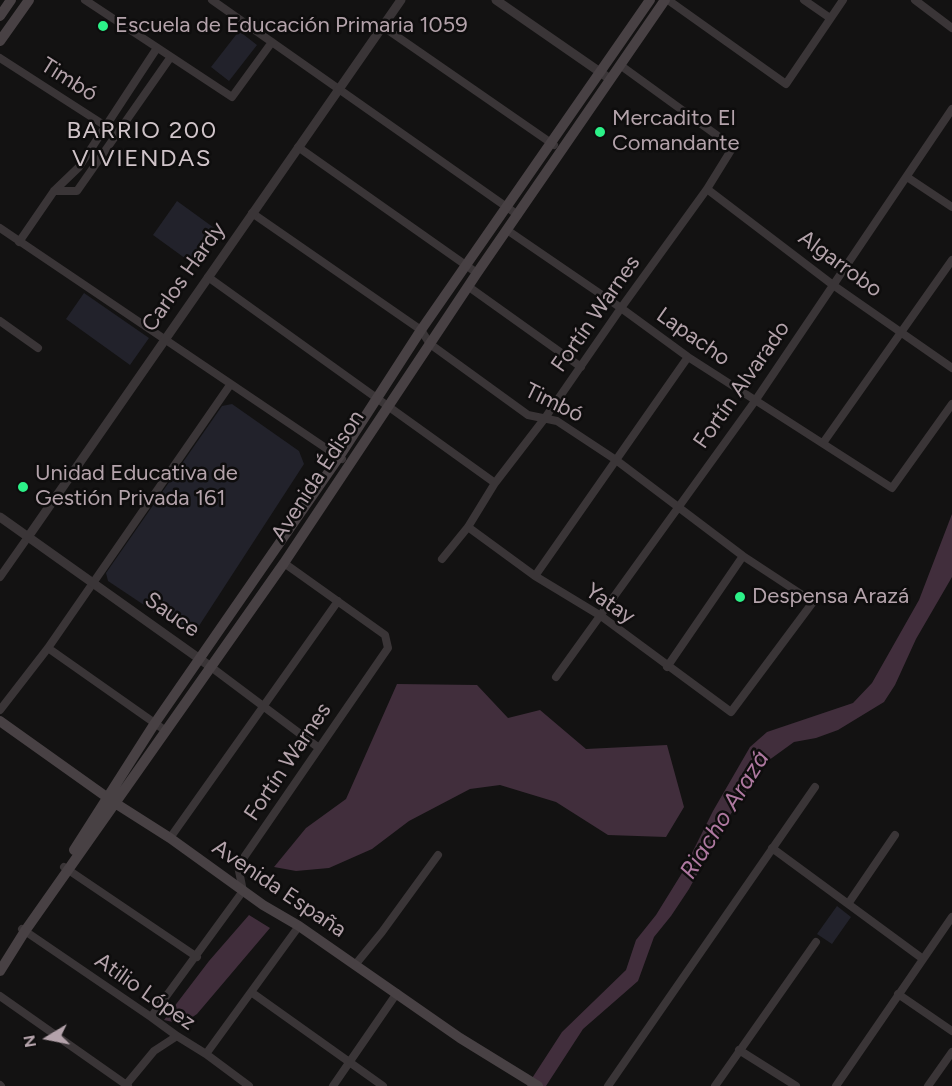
<!DOCTYPE html>
<html>
<head>
<meta charset="utf-8">
<style>
	body { margin:0 }
	#map { position:relative; width:952px; height:1086px; overflow:hidden; background:#131212; font-family:Figtree,sans-serif }
	canvas { display:block }
	.north { position:absolute; left:18px; top:1008px; width:60px; height:60px; -webkit-text-stroke:4px #0e0d0d; paint-order:stroke; rotate:260deg; font-size:16px; font-weight:700; line-height:24px; text-align:center; color:#b4a3ab }
	.north::after { content:''; display:block; margin:auto; width:21px; height:27px; background:#b4a3ab; clip-path:polygon(50% 0,100% 100%,50% 72%,0 100%) }
</style>
</head>
<body>
<div id="map">
<canvas width="952" height="1086"></canvas>
<div class="north">N</div>
</div>
<script>
const g = document.querySelector('canvas').getContext('2d');
g.lineJoin = 'round';
function paint(path, color) { g.fillStyle = color; g.fill(path, 'evenodd'); }
function stroke(path, color, width, dash) { g.strokeStyle = color; g.lineWidth = width; g.lineCap = dash ? 'butt' : 'round'; g.setLineDash(dash || []); g.stroke(path); }
function write(font, color, halo, rows, align = 'center') {
  g.font = font + ' Figtree,sans-serif'; g.lineWidth = 5; g.setLineDash([]); g.textBaseline = 'middle'; g.strokeStyle = halo; g.fillStyle = color; for (const [text, x, y, turn = 0] of rows) {
    g.save(); g.translate(x, y); g.rotate((+turn || 0) * Math.PI / 180); g.textAlign = isNaN(turn) ? turn : align; if (halo) g.strokeText(text, 0, 0); g.fillText(text, 0, 0); g.restore();
  }
}
const green = new Path2D(`
	M 239,31 L 257,45 L 229,81 L 211,67 Z
	M 177,201 L 217,230 L 193,264 L 153,235 Z
	M 84,293 L 149,338 L 130,365 L 66,319 Z
	M 232,404 L 299,451 L 304,464 L 195,632 L 186,633 L 108,581 L 106,573 L 222,406 Z
	M 837,906 L 851,917 L 832,944 L 817,934 Z`);
const water = new Path2D(`
	M 952,514 L 952,577 L 916,639 L 895,685 L 884,702 L 838,730 L 816,738 L 794,742 L 765,763 L 726,821 L 689,889 L 671,916 L 654,937 L 638,981 L 583,1029 L 546,1086 L 527,1086 L 562,1032 L 626,970 L 636,940 L 656,915 L 682,873 L 713,811 L 750,747 L 767,732 L 853,703 L 872,683 L 919,600 Z
	M 397,684 L 477,685 L 508,718 L 540,710 L 586,749 L 667,745 L 684,807 L 666,837 L 608,835 L 556,802 L 500,785 L 470,789 L 409,821 L 372,849 L 329,868 L 296,871 L 274,867 L 306,828 L 346,799 Z
	M 249,915 L 270,928 L 197,1014 L 182,1024 L 164,1020 L 209,961 Z`);
const minor = new Path2D(`
	M 85,0 L 232,97 L 272,42
	M 212,0 L 518,215
	M 668,0 L 786,84 L 843,0
	M 804,0 L 830,18
	M 915,0 L 952,28
	M 382,26 L 554,145
	M 0,58 L 118,134
	M 298,147 L 477,273
	M 907,177 L 952,207
	M 707,189 L 833,285 L 952,368
	M 54,191 L 77,191 L 170,58
	M 252,213 L 421,330 L 430,344 L 528,415 L 557,421 L 616,460 L 743,556 L 813,602 L 731,712 L 601,616 L 535,576 L 468,527
	M 0,228 L 342,459
	M 507,230 L 621,308 L 688,357 L 892,488 L 952,404
	M 19,242 L 54,191 L 79,167 L 157,48
	M 208,277 L 495,483
	M 469,287 L 581,367
	M 0,321 L 38,348
	M 823,443 L 952,260
	M 442,559 L 468,527 L 495,483 L 545,418 L 621,308 L 707,189 L 733,147 L 620,65
	M 535,576 L 688,357
	M 0,577 L 28,537
	M 48,648 L 166,731
	M 211,667 L 319,748
	M 667,667 L 743,556
	M 556,677 L 755,401 L 952,109
	M 0,710 L 48,648 L 230,385
	M 170,838 L 338,601
	M 772,848 L 923,959
	M 64,867 L 197,957
	M 848,904 L 895,835
	M 22,929 L 151,1017 L 177,1036 L 206,1054 L 249,1086
	M 355,965 L 382,932 L 438,855
	M 251,992 L 383,1086
	M 898,994 L 952,1031
	M 0,996 L 128,1086
	M 151,1017 L 243,891 L 238,866 L 388,648 L 385,635 L 284,563
	M 739,1050 L 796,1086
	M 206,1054 L 299,926
	M 0,1085 L 1,1086
	M 125,1086 L 154,1051 L 177,1036
	M 333,1086 L 397,993
	M 608,1086 L 815,787
	M 715,1086 L 816,942
	M 836,1086 L 952,917
	M 928,1086 L 952,1052`);
const tertiary = new Path2D(`
	M 496,0 L 610,79
	M 0,517 L 211,667
	M 28,537 L 401,0`);
const secondary = new Path2D(`
	M 0,16 L 11,0
	M 0,41 L 29,0
	M 0,721 L 115,803 L 170,838 L 263,905 L 299,926 L 460,1038 L 538,1086
	M 74,850 L 155,723 L 339,457 L 421,330 L 650,0
	M 0,971 L 25,931 L 284,563 L 477,273 L 665,0`);
const markers = [
	[103,26,6,"#2cf188"],
	[600,132,6,"#2cf188"],
	[23,487,6,"#2cf188"],
	[740,597,6,"#2cf188"]
];
const poiNames = [
	["Escuela de Educación Primaria 1059",115,26],
	["Mercadito El",612,119],
	["Comandante",612,144],
	["Unidad Educativa de",35,474],
	["Gestión Privada 161",35,499],
	["Despensa Arazá",752,597]
];
const streetNames = [
	["Timbó",69,80,32],
	["Algarrobo",840,264,36],
	["Carlos Hardy",184,277,-55],
	["Fortín Warnes",596,314,-55],
	["Lapacho",693,337,35],
	["Fortín Alvarado",742,385,-55],
	["Timbó",554,403,26],
	["Avenida Édison",318,476,-57],
	["Yatay",610,604,34],
	["Sauce",172,615,35],
	["Fortín Warnes",288,762,-56],
	["Avenida España",279,889,34],
	["Atilio López",145,992,35]
];
const neighbourhoodNames = [
	["BARRIO 200",142,131],
	["VIVIENDAS",142,159]
];
const waterNames = [
	["Riacho Arazá",725,815,-58]
];
paint(green, '#22222b');
paint(water, '#412e3c');
stroke(minor, '#3a3537', 8);
stroke(tertiary, '#3a3537', 9);
stroke(secondary, '#484144', 10);
for (const [x, y, r, color] of markers) { const dot = new Path2D(); dot.arc(x, y, r, 0, 2 * Math.PI); g.fillStyle = color; g.fill(dot); stroke(dot, '#0e0d0d', 2); }
write('22px', '#b4a3ab', '#0e0d0d', poiNames, 'left');
write('22px', '#b4a3ab', '#0e0d0d', streetNames);
g.letterSpacing = '1.5px';
write('24px', '#d0c4c9', '#0e0d0d', neighbourhoodNames);
g.letterSpacing = '0px';
write('italic 24px', '#af79a1', '#0e0d0d', waterNames);
</script>
</body>
</html>
